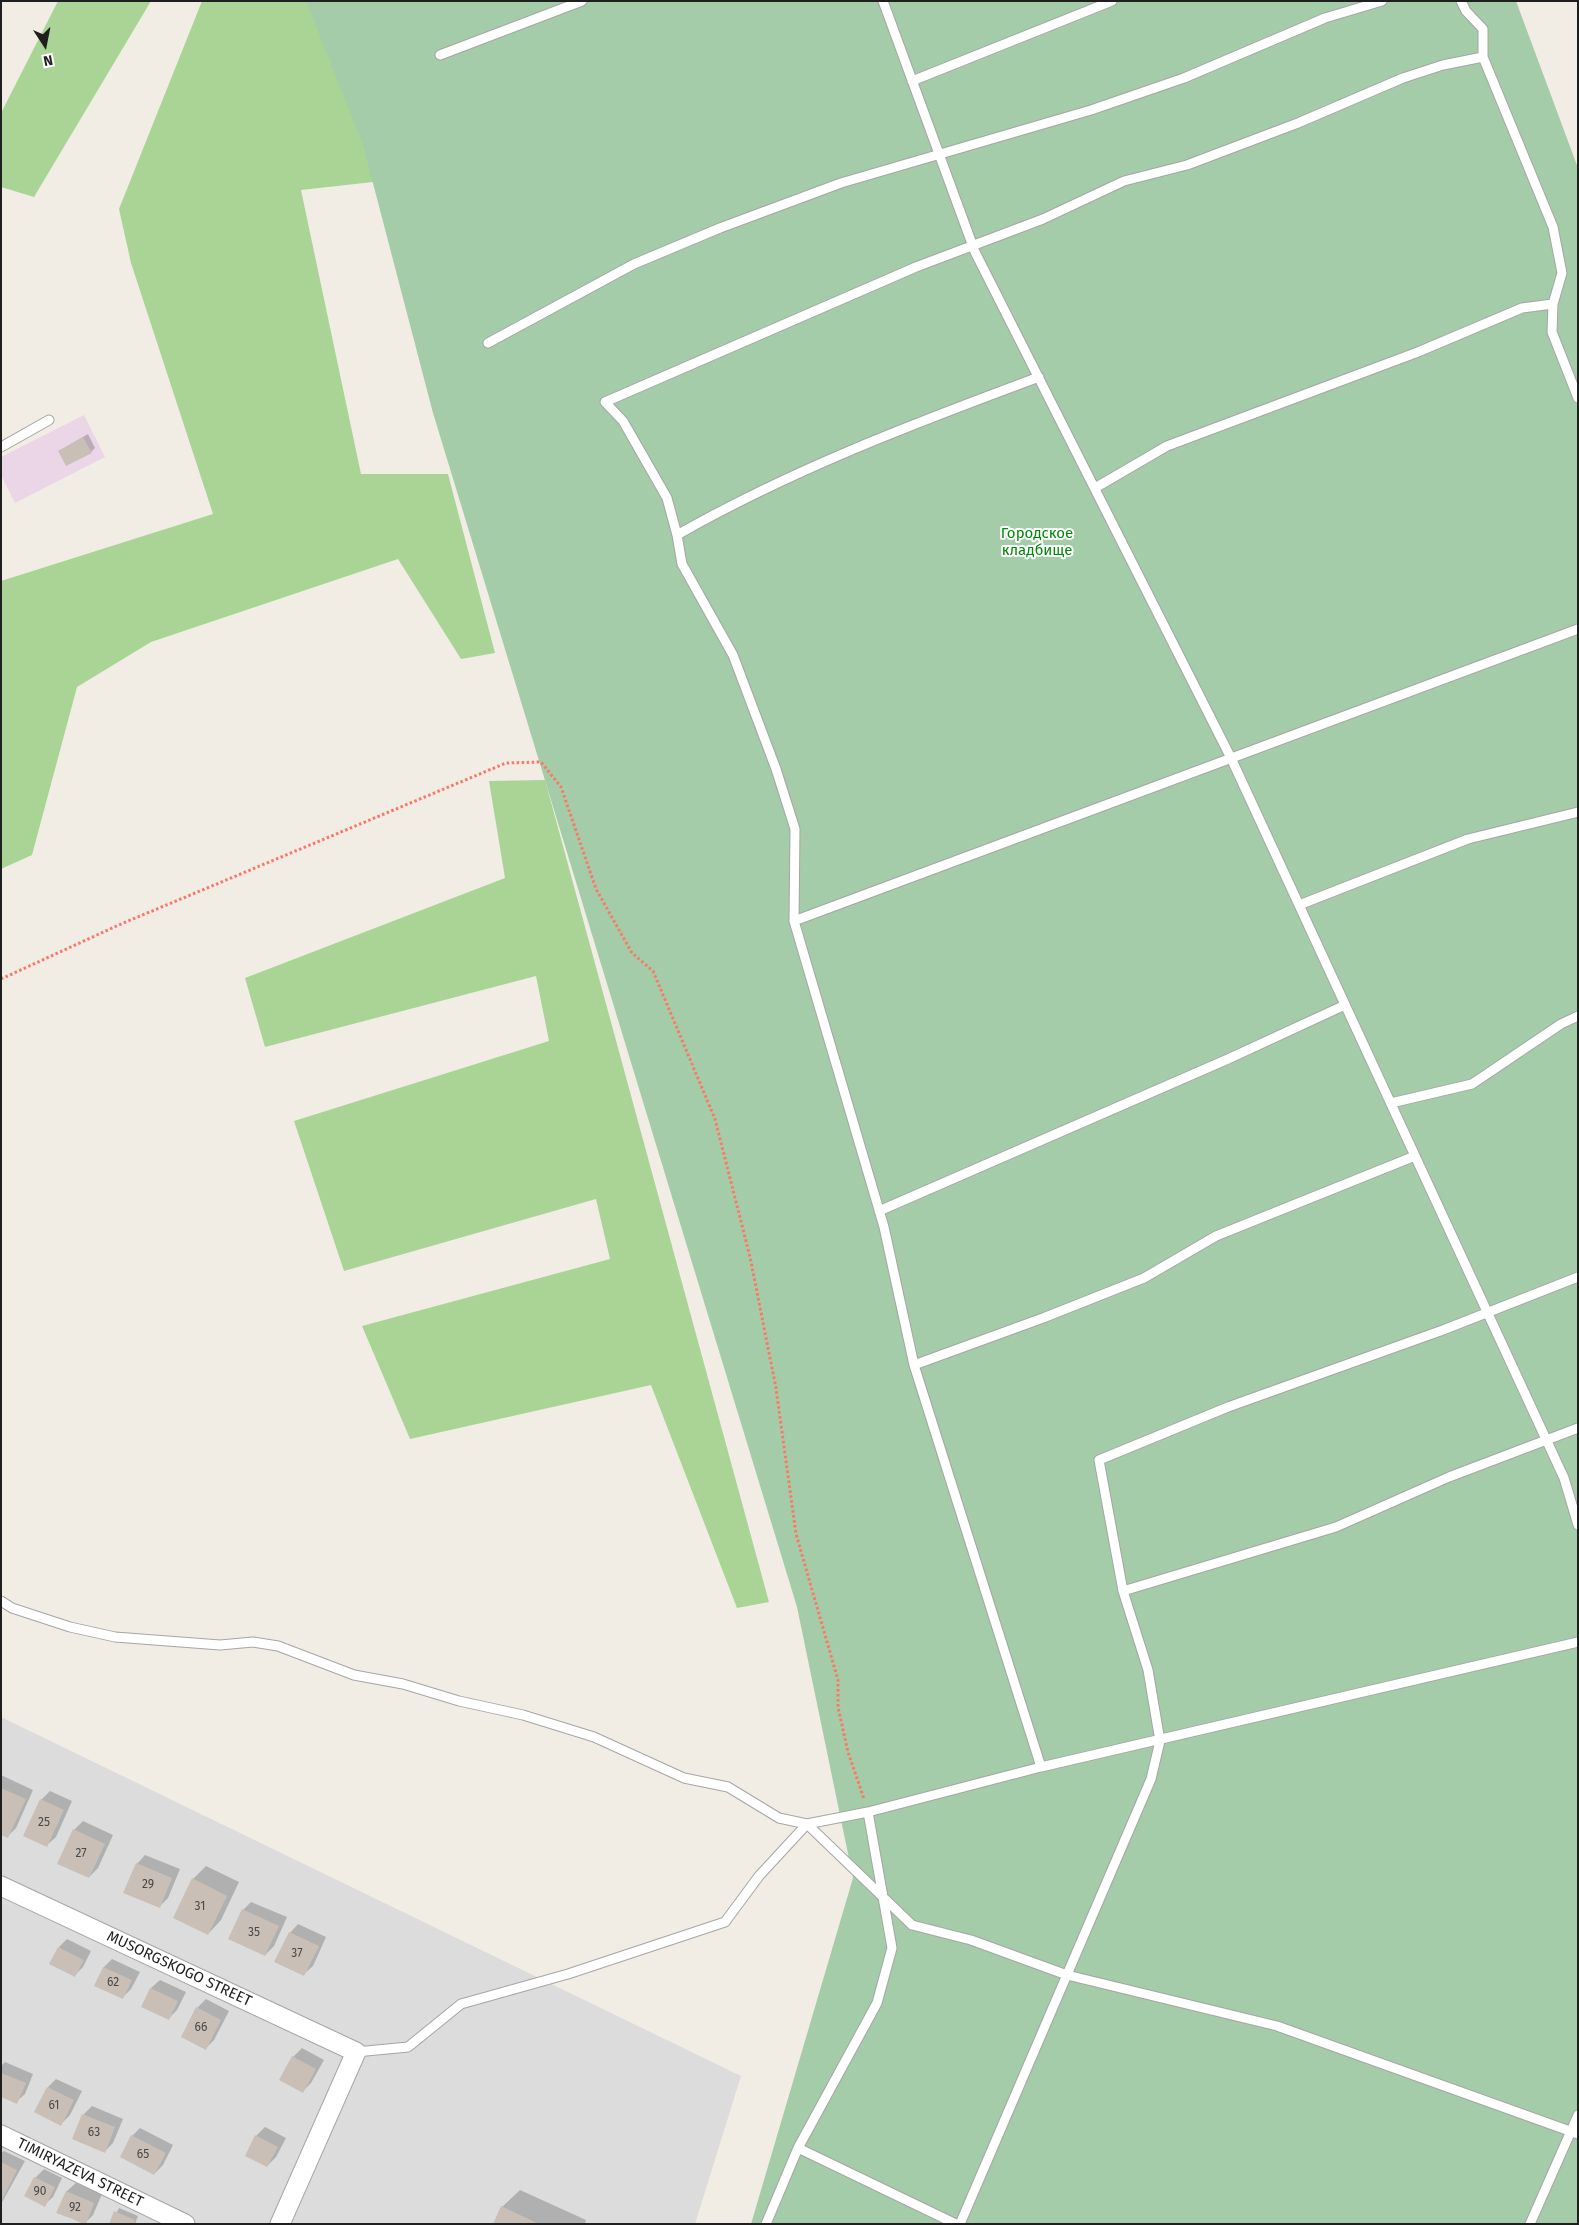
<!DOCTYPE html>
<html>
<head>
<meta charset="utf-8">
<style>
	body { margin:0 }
	#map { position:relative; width:1579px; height:2225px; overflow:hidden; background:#f1ede5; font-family:"Fira Sans",sans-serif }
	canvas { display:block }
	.frame { position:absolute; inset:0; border:2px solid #1f1f1f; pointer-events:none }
	.north { position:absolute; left:20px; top:20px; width:50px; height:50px; -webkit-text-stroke:4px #fff; paint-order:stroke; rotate:169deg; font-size:14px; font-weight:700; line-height:20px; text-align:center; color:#1f1f1f }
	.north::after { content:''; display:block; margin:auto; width:18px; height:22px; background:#1f1f1f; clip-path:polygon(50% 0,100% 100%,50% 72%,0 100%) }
</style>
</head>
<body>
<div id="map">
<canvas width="1579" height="2225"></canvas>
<div class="frame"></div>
<div class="north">N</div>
</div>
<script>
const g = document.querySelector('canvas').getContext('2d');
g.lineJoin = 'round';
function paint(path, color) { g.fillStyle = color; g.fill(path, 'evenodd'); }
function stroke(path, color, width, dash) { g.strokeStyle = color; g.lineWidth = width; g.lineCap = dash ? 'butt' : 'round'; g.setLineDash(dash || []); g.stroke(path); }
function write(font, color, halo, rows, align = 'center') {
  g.font = font + ' "Fira Sans",sans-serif'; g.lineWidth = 4; g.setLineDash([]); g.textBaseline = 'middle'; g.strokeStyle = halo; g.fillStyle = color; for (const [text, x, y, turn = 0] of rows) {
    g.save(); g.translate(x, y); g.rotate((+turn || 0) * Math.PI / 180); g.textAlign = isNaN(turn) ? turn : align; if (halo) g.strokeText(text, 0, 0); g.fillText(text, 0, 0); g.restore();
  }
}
const residential = new Path2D(`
	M 1,1717 L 741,2076 L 695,2224 L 1,2224 Z`);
const industrial = new Path2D(`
	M 84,415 L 105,457 L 15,503 L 1,475 L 1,457 Z`);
const forest = new Path2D(`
	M 58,1 L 151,1 L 34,197 L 1,187 L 1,113 Z
	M 202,1 L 396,1 L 391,180 L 301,190 L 361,474 L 448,474 L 495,653 L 461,659 L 398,559 L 151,642 L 77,687 L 32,855 L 1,869 L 1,581 L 213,514 L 131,263 L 119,209 Z
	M 545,780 L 769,1602 L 737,1608 L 651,1385 L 410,1439 L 362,1326 L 610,1259 L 596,1199 L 344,1271 L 294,1121 L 549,1041 L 536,976 L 265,1047 L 245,978 L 505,878 L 489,781 Z`);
const cemetery = new Path2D(`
	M 306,1 L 1516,1 L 1578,168 L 1578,2224 L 751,2224 L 853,1878 L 797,1607 L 433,413 L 363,145 Z`);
const shadow = new Path2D(`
	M 88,434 L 95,448 L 91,452 L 59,451 Z
	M 1,1775 L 33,1790 L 16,1828 L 8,1836 L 1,1833 Z
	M 50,1791 L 72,1801 L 56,1837 L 47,1845 L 41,1800 Z
	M 83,1821 L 113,1835 L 98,1868 L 89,1877 L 74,1830 Z
	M 145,1855 L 180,1869 L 168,1898 L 160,1906 L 137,1864 Z
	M 206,1866 L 239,1882 L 221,1920 L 208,1934 L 193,1879 Z
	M 251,1902 L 287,1917 L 274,1946 L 265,1955 L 243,1910 Z
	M 298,1924 L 326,1937 L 313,1966 L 304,1974 L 290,1933 Z
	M 67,1939 L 91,1951 L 83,1967 L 75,1975 L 59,1947 Z
	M 112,1959 L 140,1972 L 131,1989 L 122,1998 L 95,1985 L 104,1967 Z
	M 160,1980 L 186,1992 L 177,2010 L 168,2019 L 142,2006 L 151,1988 Z
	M 206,1999 L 229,2011 L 214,2040 L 206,2048 L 197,2008 Z
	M 302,2048 L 324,2060 L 311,2083 L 303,2091 L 293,2057 Z
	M 5,2062 L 33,2074 L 25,2094 L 16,2102 L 1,2096 L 1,2066 Z
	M 56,2079 L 82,2091 L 70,2115 L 61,2124 L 48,2087 Z
	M 92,2106 L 123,2119 L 113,2143 L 105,2151 L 73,2138 L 84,2114 Z
	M 265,2127 L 286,2138 L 276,2157 L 267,2166 L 256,2136 Z
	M 140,2128 L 173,2145 L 163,2165 L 154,2174 L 132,2136 Z
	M 4,2151 L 25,2161 L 1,2204 L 1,2153 Z
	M 44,2169 L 62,2178 L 53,2197 L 44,2205 L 35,2178 Z
	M 76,2183 L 102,2194 L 93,2215 L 84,2224 L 58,2212 L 67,2191 Z
	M 520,2190 L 586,2220 L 585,2224 L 495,2224 L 502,2207 Z
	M 119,2208 L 138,2216 L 135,2224 L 111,2224 Z`);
const building = new Path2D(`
	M 83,437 L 92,453 L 66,466 L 58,451 Z
	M 1,1788 L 26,1799 L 8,1838 L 1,1835 Z
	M 40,1799 L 64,1810 L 47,1847 L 23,1836 Z
	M 73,1829 L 105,1844 L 89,1878 L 57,1864 Z
	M 136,1863 L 172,1878 L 160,1908 L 123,1893 Z
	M 192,1878 L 227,1896 L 208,1935 L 173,1918 Z
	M 242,1909 L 279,1926 L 265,1956 L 228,1939 Z
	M 289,1932 L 319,1946 L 304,1976 L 274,1962 Z
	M 58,1947 L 84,1960 L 75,1977 L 49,1964 Z
	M 103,1967 L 132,1980 L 123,1999 L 94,1986 Z
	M 150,1988 L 178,2001 L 169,2020 L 141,2007 Z
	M 196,2007 L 221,2020 L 206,2050 L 181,2037 Z
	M 292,2056 L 316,2069 L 303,2093 L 279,2080 Z
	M 1,2073 L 26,2083 L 17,2104 L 1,2097 Z
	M 47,2087 L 74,2100 L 61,2126 L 34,2112 Z
	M 82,2114 L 115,2127 L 105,2153 L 72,2139 Z
	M 131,2135 L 166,2153 L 154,2175 L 120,2157 Z
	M 255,2135 L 278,2147 L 267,2167 L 245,2156 Z
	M 1,2162 L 17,2170 L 1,2202 Z
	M 34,2177 L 55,2187 L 45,2207 L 24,2196 Z
	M 66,2191 L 94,2203 L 86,2224 L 56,2213 Z
	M 501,2206 L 539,2224 L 493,2224 Z
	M 114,2211 L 135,2220 L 134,2224 L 109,2224 Z`);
const path = new Path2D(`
	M 1,979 L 121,924 L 506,763 L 541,762 L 561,787 L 596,889 L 632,953 L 653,971 L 715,1119 L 750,1257 L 776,1388 L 796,1534 L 838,1680 L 838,1707 L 848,1752 L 864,1799`);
const lane = new Path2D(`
	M 883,1 L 975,252 L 1231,758 L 1564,1478 L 1578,1525
	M 1461,1 L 1466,11 L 1483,29 L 1483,57 L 1553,227 L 1562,273 L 1553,304 L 1552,332 L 1578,398
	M 440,55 L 582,1
	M 912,81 L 1112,1
	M 488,343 L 634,264 L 720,228 L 841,183 L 1091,110 L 1184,78 L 1325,18 L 1382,1
	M 1,447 L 49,420
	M 1095,488 L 1167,446 L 1418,352 L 1522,308 L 1553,304
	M 677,535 L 667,498 L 623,421 L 605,402 L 916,267 L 1043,219 L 1124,181 L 1187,165 L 1298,123 L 1403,78 L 1443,65 L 1483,57
	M 1578,629 L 794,921 L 884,1227 L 914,1365 L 1041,1767 L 1578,1642
	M 1299,905 L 1468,839 L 1578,812
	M 794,921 L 795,829 L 776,769 L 733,655 L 682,564 L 677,535 C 791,470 915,423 1039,377
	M 1391,1103 L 1472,1084 L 1561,1024 L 1578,1016
	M 879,1211 L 1228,1059 L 1345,1005
	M 914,1365 L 1043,1318 L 1144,1278 L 1216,1236 L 1415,1156
	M 1123,1591 L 1336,1527 L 1449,1477 L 1578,1428
	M 1,1601 L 12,1608 L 70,1627 L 115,1637 L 220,1645 L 253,1642 L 278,1646 L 354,1675 L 403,1684 L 459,1701 L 523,1715 L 594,1737 L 684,1778 L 728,1787 L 779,1818 L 807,1824 L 868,1812 L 1041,1767
	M 356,2052 L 408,2047 L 461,2004 L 568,1974 L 725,1922 L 759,1876 L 807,1824 L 912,1925 L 971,1940 L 1067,1975 L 1277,2026 L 1578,2134
	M 798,2148 L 956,2224
	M 766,2224 L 798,2148 L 877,2003 L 892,1948 L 868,1812
	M 960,2224 L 1151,1779 L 1160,1741 L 1148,1670 L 1123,1591 L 1099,1460 L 1228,1407 L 1443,1330 L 1578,1277
	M 1530,2224 L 1578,2115`);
const street = new Path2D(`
	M 1,1886 L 356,2052 L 280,2224
	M 1,2135 L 185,2224`);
const numberNames = [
	["25",44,1823],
	["27",81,1854],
	["29",148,1885],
	["31",200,1907],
	["35",254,1933],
	["37",297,1954],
	["62",113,1983],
	["66",201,2028],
	["61",54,2106],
	["63",94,2133],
	["65",143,2155],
	["90",40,2192],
	["92",75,2208]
];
const parkNames = [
	["Городское",1037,534],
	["кладбище",1037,551]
];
const streetNames = [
	["MUSORGSKOGO STREET",179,1969,25],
	["TIMIRYAZEVA STREET",80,2173,26]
];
paint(residential, '#dddcdc');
paint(industrial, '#ead6e7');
paint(forest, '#a9d496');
paint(cemetery, '#a4cca9');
paint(shadow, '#0003');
paint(building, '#c9bfb7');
stroke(lane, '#a6a6a6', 11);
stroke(street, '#a6a6a6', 21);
stroke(path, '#ff7567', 3, [2.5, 2.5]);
stroke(lane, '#fff', 9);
stroke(street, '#fff', 19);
write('12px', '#4a4745', null, numberNames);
write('15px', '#02880b', '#fff', parkNames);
write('15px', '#1f1f1f', '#fff', streetNames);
</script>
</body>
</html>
